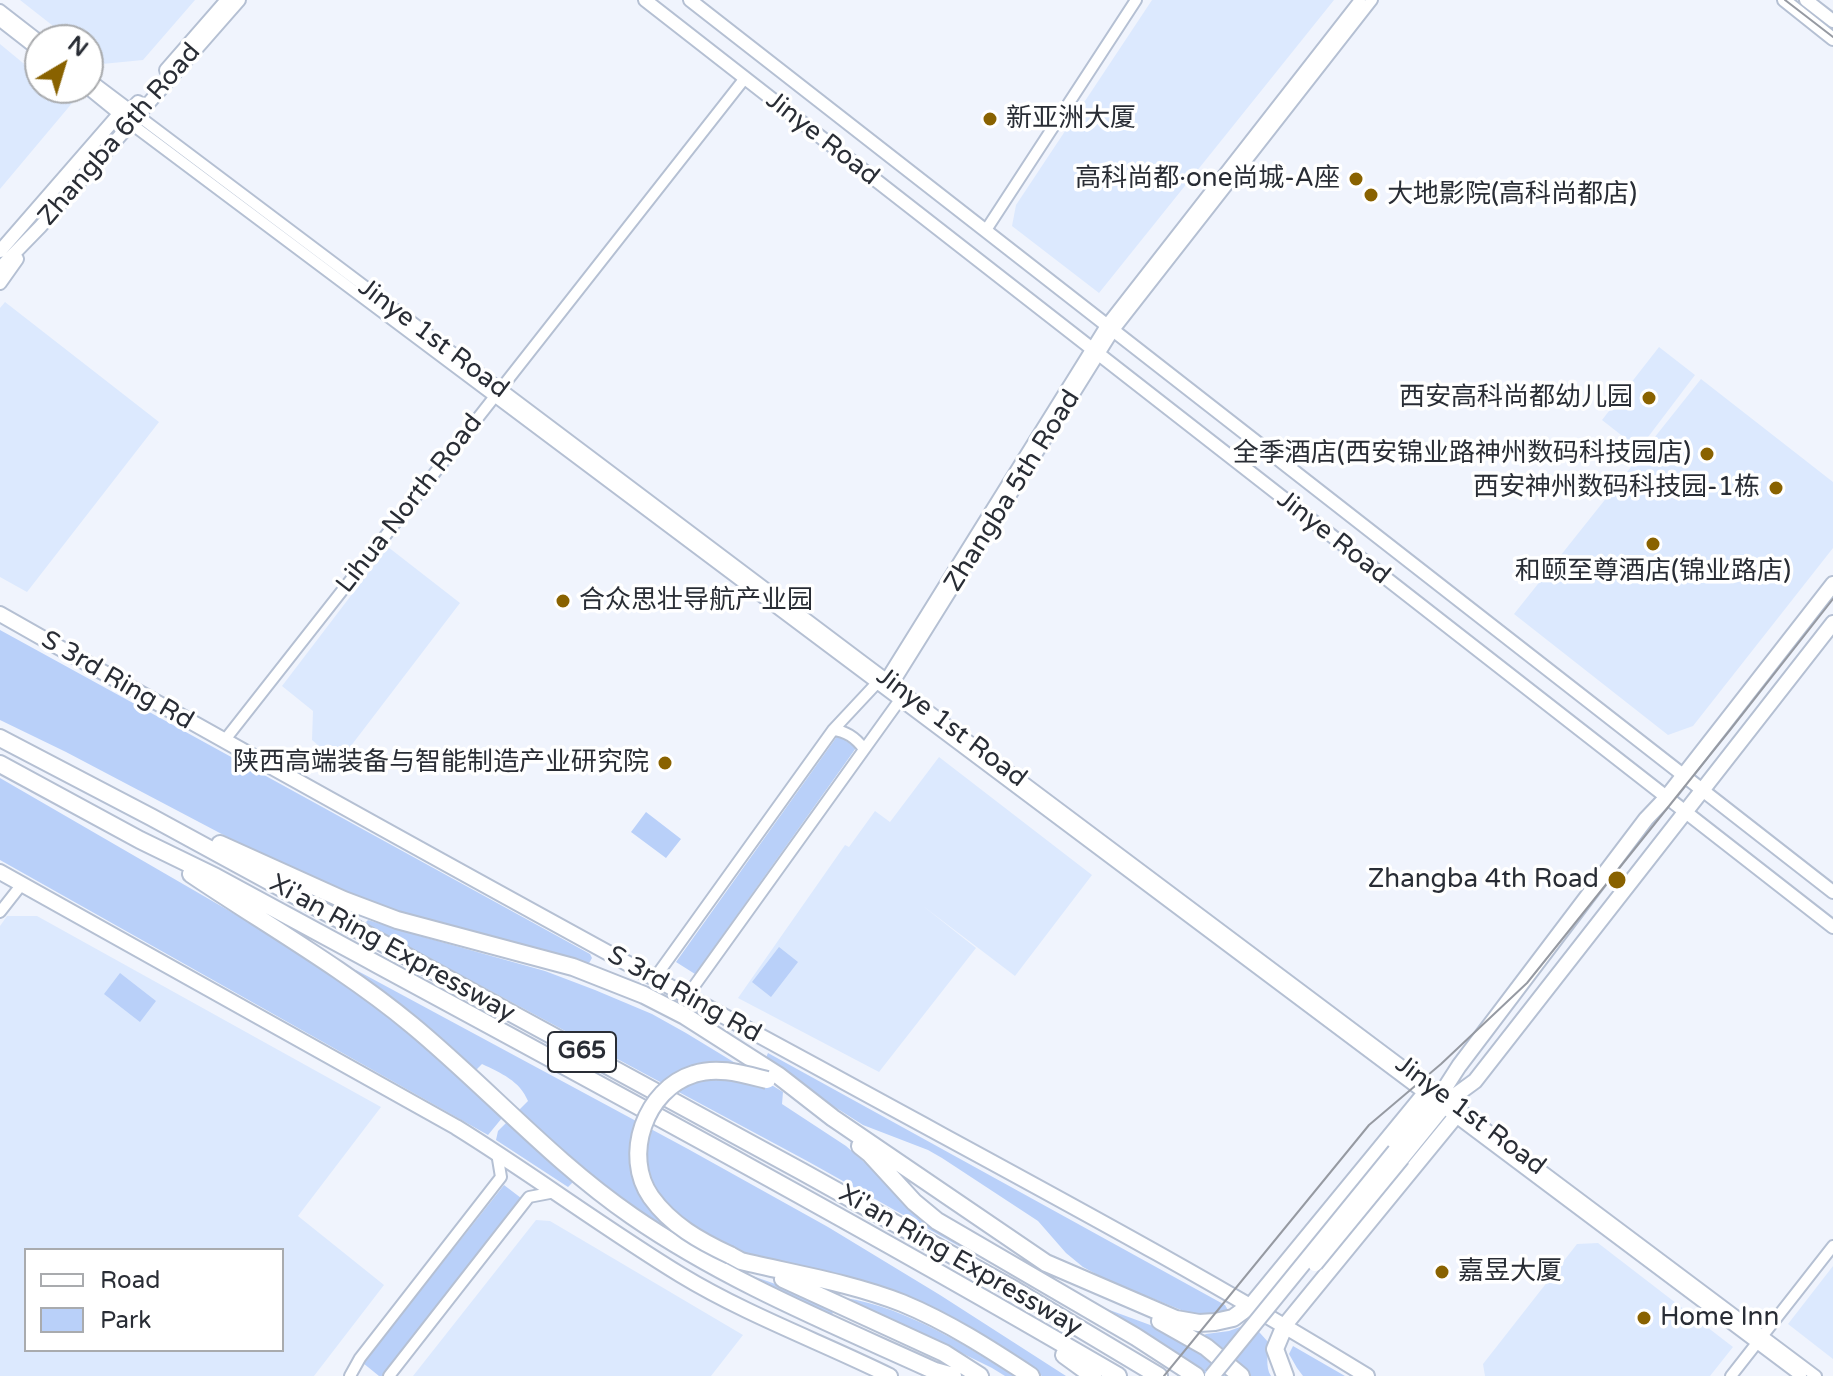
<!DOCTYPE html>
<html>
<head>
<meta charset="utf-8">
<style>
	body { margin:0 }
	#map { position:relative; width:1833px; height:1376px; overflow:hidden; background:#f0f4fd; font-family:"Varela Round",sans-serif }
	canvas { display:block }
	.legend { position:absolute; left:24px; top:1248px; width:260px; height:104px; box-sizing:border-box; background:#fff; border:2px solid #a9abae; margin:0; padding:10px 14px; list-style:none; font-size:24px; color:#292d35 }
	.legend li { display:flex; align-items:center; gap:16px; height:40px }
	.legend b { width:40px; border:2px solid #a9abae }
	.north { position:absolute; left:24px; top:24px; width:80px; height:80px; box-sizing:border-box; background:#fff; border:2px solid #a9abae; border-radius:50%; rotate:38deg; font-size:22px; font-weight:700; line-height:32px; text-align:center; color:#292d35 }
	.north::after { content:''; display:block; margin:auto; width:28px; height:36px; background:#896200; clip-path:polygon(50% 0,100% 100%,50% 72%,0 100%) }
</style>
</head>
<body>
<div id="map">
<canvas width="1833" height="1376"></canvas>
<ul class="legend">
<li><b style="height:10px;background:#fff"></b>Road</li>
<li><b style="height:22px;background:#b9d0f9"></b>Park</li>
</ul>
<div class="north">N</div>
</div>
<script>
const g = document.querySelector('canvas').getContext('2d');
g.lineJoin = 'round';
function paint(path, color) { g.fillStyle = color; g.fill(path, 'evenodd'); }
function stroke(path, color, width, dash) { g.strokeStyle = color; g.lineWidth = width; g.lineCap = dash ? 'butt' : 'round'; g.setLineDash(dash || []); g.stroke(path); }
function write(font, color, halo, rows, align = 'center') {
  g.font = font + ' "Varela Round","Noto Sans SC",sans-serif'; g.lineWidth = 7; g.setLineDash([]); g.textBaseline = 'middle'; g.strokeStyle = halo; g.fillStyle = color; for (const [text, x, y, turn = 0] of rows) {
    g.save(); g.translate(x, y); g.rotate((+turn || 0) * Math.PI / 180); g.textAlign = isNaN(turn) ? turn : align; if (halo) g.strokeText(text, 0, 0); g.fillText(text, 0, 0); g.restore();
  }
}
const built = new Path2D(`
	M 20,0 L 195,0 L 143,60 L 102,64 L 88,53 L 88,40 L 71,40 Z
	M 1152,0 L 1334,0 L 1099,293 L 1012,226 L 1016,205 Z
	M 0,44 L 40,77 L 40,88 L 55,88 L 73,102 L 0,189 Z
	M 5,302 L 159,422 L 27,592 L 0,577 L 0,308 Z
	M 1659,347 L 1695,375 L 1639,449 L 1602,420 Z
	M 1701,379 L 1833,482 L 1833,548 L 1693,726 L 1668,735 L 1514,614 Z
	M 388,547 L 460,603 L 344,755 L 335,760 L 312,740 L 313,711 L 282,686 Z
	M 939,757 L 1092,875 L 1015,976 L 923,906 L 976,948 L 879,1072 L 738,998 L 845,845 L 849,847 L 875,811 L 890,822 Z
	M 7,916 L 37,916 L 381,1107 L 298,1216 L 384,1285 L 314,1376 L 0,1376 L 0,926 ZM 26,1250 L 282,1250 L 282,1350 L 26,1350 Z
	M 536,1220 L 550,1221 L 743,1335 L 711,1376 L 413,1376 Z
	M 1598,1243 L 1733,1347 L 1710,1376 L 1485,1376 L 1483,1364 L 1577,1244 Z
	M 1833,1266 L 1833,1359 L 1788,1324 Z`);
const green = new Path2D(`
	M 0,630 L 590,954 L 592,958 L 588,965 L 392,913 L 273,861 L 66,752 L 0,720 Z
	M 838,735 L 856,748 L 695,974 L 676,962 Z
	M 0,778 L 309,957 L 342,979 L 413,1035 L 502,1118 L 488,1135 L 0,860 Z
	M 646,812 L 681,839 L 666,858 L 631,832 Z
	M 368,920 L 420,936 L 545,971 L 595,990 L 652,1014 L 686,1033 L 783,1092 L 782,1104 L 846,1146 L 871,1168 L 922,1219 L 964,1249 L 809,1162 L 368,925 L 366,922 Z
	M 779,947 L 798,962 L 771,997 L 752,982 Z
	M 356,970 L 688,1149 L 828,1227 L 940,1295 L 1066,1376 L 1042,1376 L 943,1318 L 715,1246 L 708,1259 L 582,1173 L 568,1187 L 496,1140 L 498,1131 L 528,1101 C 520,1081 501,1073 482,1064 L 472,1074 L 357,975 Z
	M 120,973 L 156,1001 L 140,1022 L 104,994 Z
	M 768,1053 L 1225,1305 L 1229,1312 L 1199,1316 L 1186,1312 L 1107,1280 L 1083,1267 L 1066,1253 L 1038,1221 L 942,1158 L 928,1150 L 863,1125 L 764,1062 Z
	M 504,1185 L 521,1198 L 382,1376 L 379,1376 L 363,1363 Z
	M 724,1266 L 784,1287 L 832,1310 L 833,1316 L 831,1318 Z
	M 832,1296 C 898,1303 959,1341 1014,1376 L 1005,1376 L 992,1368 L 913,1329 L 910,1332 Z
	M 1096,1305 L 1161,1329 L 1200,1350 L 1232,1376 L 1210,1376 Z
	M 1251,1323 L 1269,1343 C 1268,1353 1265,1367 1271,1376 L 1249,1376 L 1200,1337 L 1206,1334 L 1229,1331 Z
	M 1293,1346 L 1345,1376 L 1303,1376 L 1297,1368 L 1289,1354 Z`);
const tertiary = new Path2D(`
	M 0,10 L 40,41
	M 0,21 L 40,52
	M 88,78 L 861,660 L 1816,1376
	M 87,88 L 130,123 L 1801,1376
	M 986,230 L 1136,0
	M 833,730 C 847,731 856,738 864,749
	M 224,741 L 745,78
	M 0,912 L 22,884
	M 654,979 L 833,730 L 876,684 L 886,679 L 1107,324 L 1360,0
	M 687,996 L 899,701 L 893,684 L 1114,330 L 1372,0
	M 350,1376 L 360,1358 L 501,1177 L 497,1153
	M 389,1376 L 529,1197 L 555,1192
	M 1731,1376 L 1833,1246`);
const secondary = new Path2D(`
	M 645,0 L 1833,927
	M 690,0 L 1833,892
	M 1784,0 L 1833,39
	M 1806,0 L 1833,21
	M 166,70 L 227,0
	M 0,251 L 120,113 L 130,111 L 138,102
	M 0,268 L 40,227 L 239,0
	M 0,283 L 17,259`);
const primary = new Path2D(`
	M 1395,1151 L 1441,1094 L 1459,1066 L 1646,819 L 1666,798 L 1833,584
	M 1402,1158 L 1449,1100 L 1475,1081 L 1833,623
	M 1251,1305 L 1425,1093
	M 1285,1325 L 1456,1116`);
const trunk = new Path2D(`
	M 0,614 C 271,768 545,919 819,1068 C 1003,1169 1189,1266 1367,1376
	M 0,872 L 456,1127 C 532,1174 604,1228 681,1275 C 747,1315 821,1342 890,1376`);
const motorway = new Path2D(`
	M 0,738 L 151,817 L 801,1171 L 1015,1290 L 1159,1376
	M 0,764 L 140,840 L 216,877 C 518,1041 821,1202 1118,1376
	M 220,844 L 344,900 L 397,920 L 573,967 L 644,995 L 685,1016 L 779,1076 L 833,1118 L 1046,1263 L 1176,1319 L 1199,1323 L 1215,1322 L 1233,1318 L 1251,1305
	M 191,874 C 265,924 343,968 412,1025 C 487,1087 552,1161 632,1216 C 726,1281 832,1324 935,1371 L 953,1376
	M 860,1146 L 870,1154 L 914,1202 L 937,1221 L 1136,1337 L 1196,1376
	M 730,1255 L 741,1261 C 795,1274 851,1283 902,1303 C 948,1322 990,1349 1031,1376
	M 783,1279 L 944,1353 L 980,1376
	M 1160,1321 L 1206,1347 L 1241,1376
	M 1064,1355 L 1093,1376
	M 1285,1376 L 1275,1349 L 1285,1325`);
const tram = new Path2D(`
	M 1785,0 L 1833,37
	M 1164,1376 L 1369,1125 L 1441,1064 L 1527,983 L 1730,730 L 1833,599`);
const primaryBridge = new Path2D(`
	M 1315,1264 L 1402,1158
	M 1212,1376 L 1395,1151`);
const motorwayBridge = new Path2D(`
	M 730,1255 C 700,1241 671,1225 651,1197 C 622,1156 645,1089 694,1074 C 718,1066 743,1074 767,1080`);
const markers = [
	[990,119,8,"#896200"],
	[1356,179,8,"#896200"],
	[1371,195,8,"#896200"],
	[1649,398,8,"#896200"],
	[1707,454,8,"#896200"],
	[1776,488,8,"#896200"],
	[1653,544,8,"#896200"],
	[563,601,8,"#896200"],
	[665,763,8,"#896200"],
	[1617,880,10,"#896200"],
	[1442,1272,8,"#896200"],
	[1644,1318,8,"#896200"]
];
const shields = [
	[582,1052,68]
];
const shieldNames = [
	["G65",582,1052]
];
const poiNames = [
	["新亚洲大厦",1006,119,"left"],
	["高科尚都·one尚城-A座",1340,179],
	["大地影院(高科尚都店)",1387,195,"left"],
	["西安高科尚都幼儿园",1633,398],
	["全季酒店(西安锦业路神州数码科技园店)",1691,454],
	["西安神州数码科技园-1栋",1760,488],
	["和颐至尊酒店(锦业路店)",1653,572,"center"],
	["合众思壮导航产业园",579,601,"left"],
	["陕西高端装备与智能制造产业研究院",649,763],
	["Zhangba 4th Road",1599,880],
	["嘉昱大厦",1458,1272,"left"],
	["Home Inn",1660,1318,"left"]
];
const streetNames = [
	["Zhangba 6th Road",120,135,-49],
	["Jinye Road",822,139,38],
	["Jinye 1st Road",433,339,37],
	["Zhangba 5th Road",1013,491,-58],
	["Lihua North Road",410,504,-52],
	["Jinye Road",1333,538,38],
	["S 3rd Ring Rd",117,681,30],
	["Jinye 1st Road",951,728,37],
	["Xi'an Ring Expressway",392,949,29],
	["S 3rd Ring Rd",684,995,29],
	["Jinye 1st Road",1470,1116,37],
	["Xi'an Ring Expressway",960,1261,30]
];
paint(built, '#dce9fe');
paint(green, '#b9d0f9');
stroke(tertiary, '#b5c0d3', 14);
stroke(secondary, '#b5c0d3', 16);
stroke(primary, '#b5c0d3', 18);
stroke(trunk, '#b5c0d3', 18);
stroke(motorway, '#b5c0d3', 20);
stroke(tertiary, '#fff', 10);
stroke(secondary, '#fff', 12);
stroke(primary, '#fff', 14);
stroke(trunk, '#fff', 14);
stroke(motorway, '#fff', 16);
stroke(tram, '#969aa2', 2);
stroke(primaryBridge, '#b5c0d3', 18, []);
stroke(motorwayBridge, '#b5c0d3', 20, []);
stroke(primaryBridge, '#fff', 14);
stroke(motorwayBridge, '#fff', 16);
for (const [x, y, r, color] of markers) { const dot = new Path2D(); dot.arc(x, y, r, 0, 2 * Math.PI); g.fillStyle = color; g.fill(dot); stroke(dot, '#fff', 3); }
for (const [x, y, w] of shields) { const box = new Path2D(); box.roundRect(x - w / 2, y - 20, w, 40, 6); g.fillStyle = '#fff'; g.fill(box); stroke(box, '#292d35', 2); }
write('bold 24px', '#292d35', null, shieldNames);
write('26px', '#292d35', '#fff', poiNames, 'right');
write('26px', '#292d35', '#fff', streetNames);
</script>
</body>
</html>
